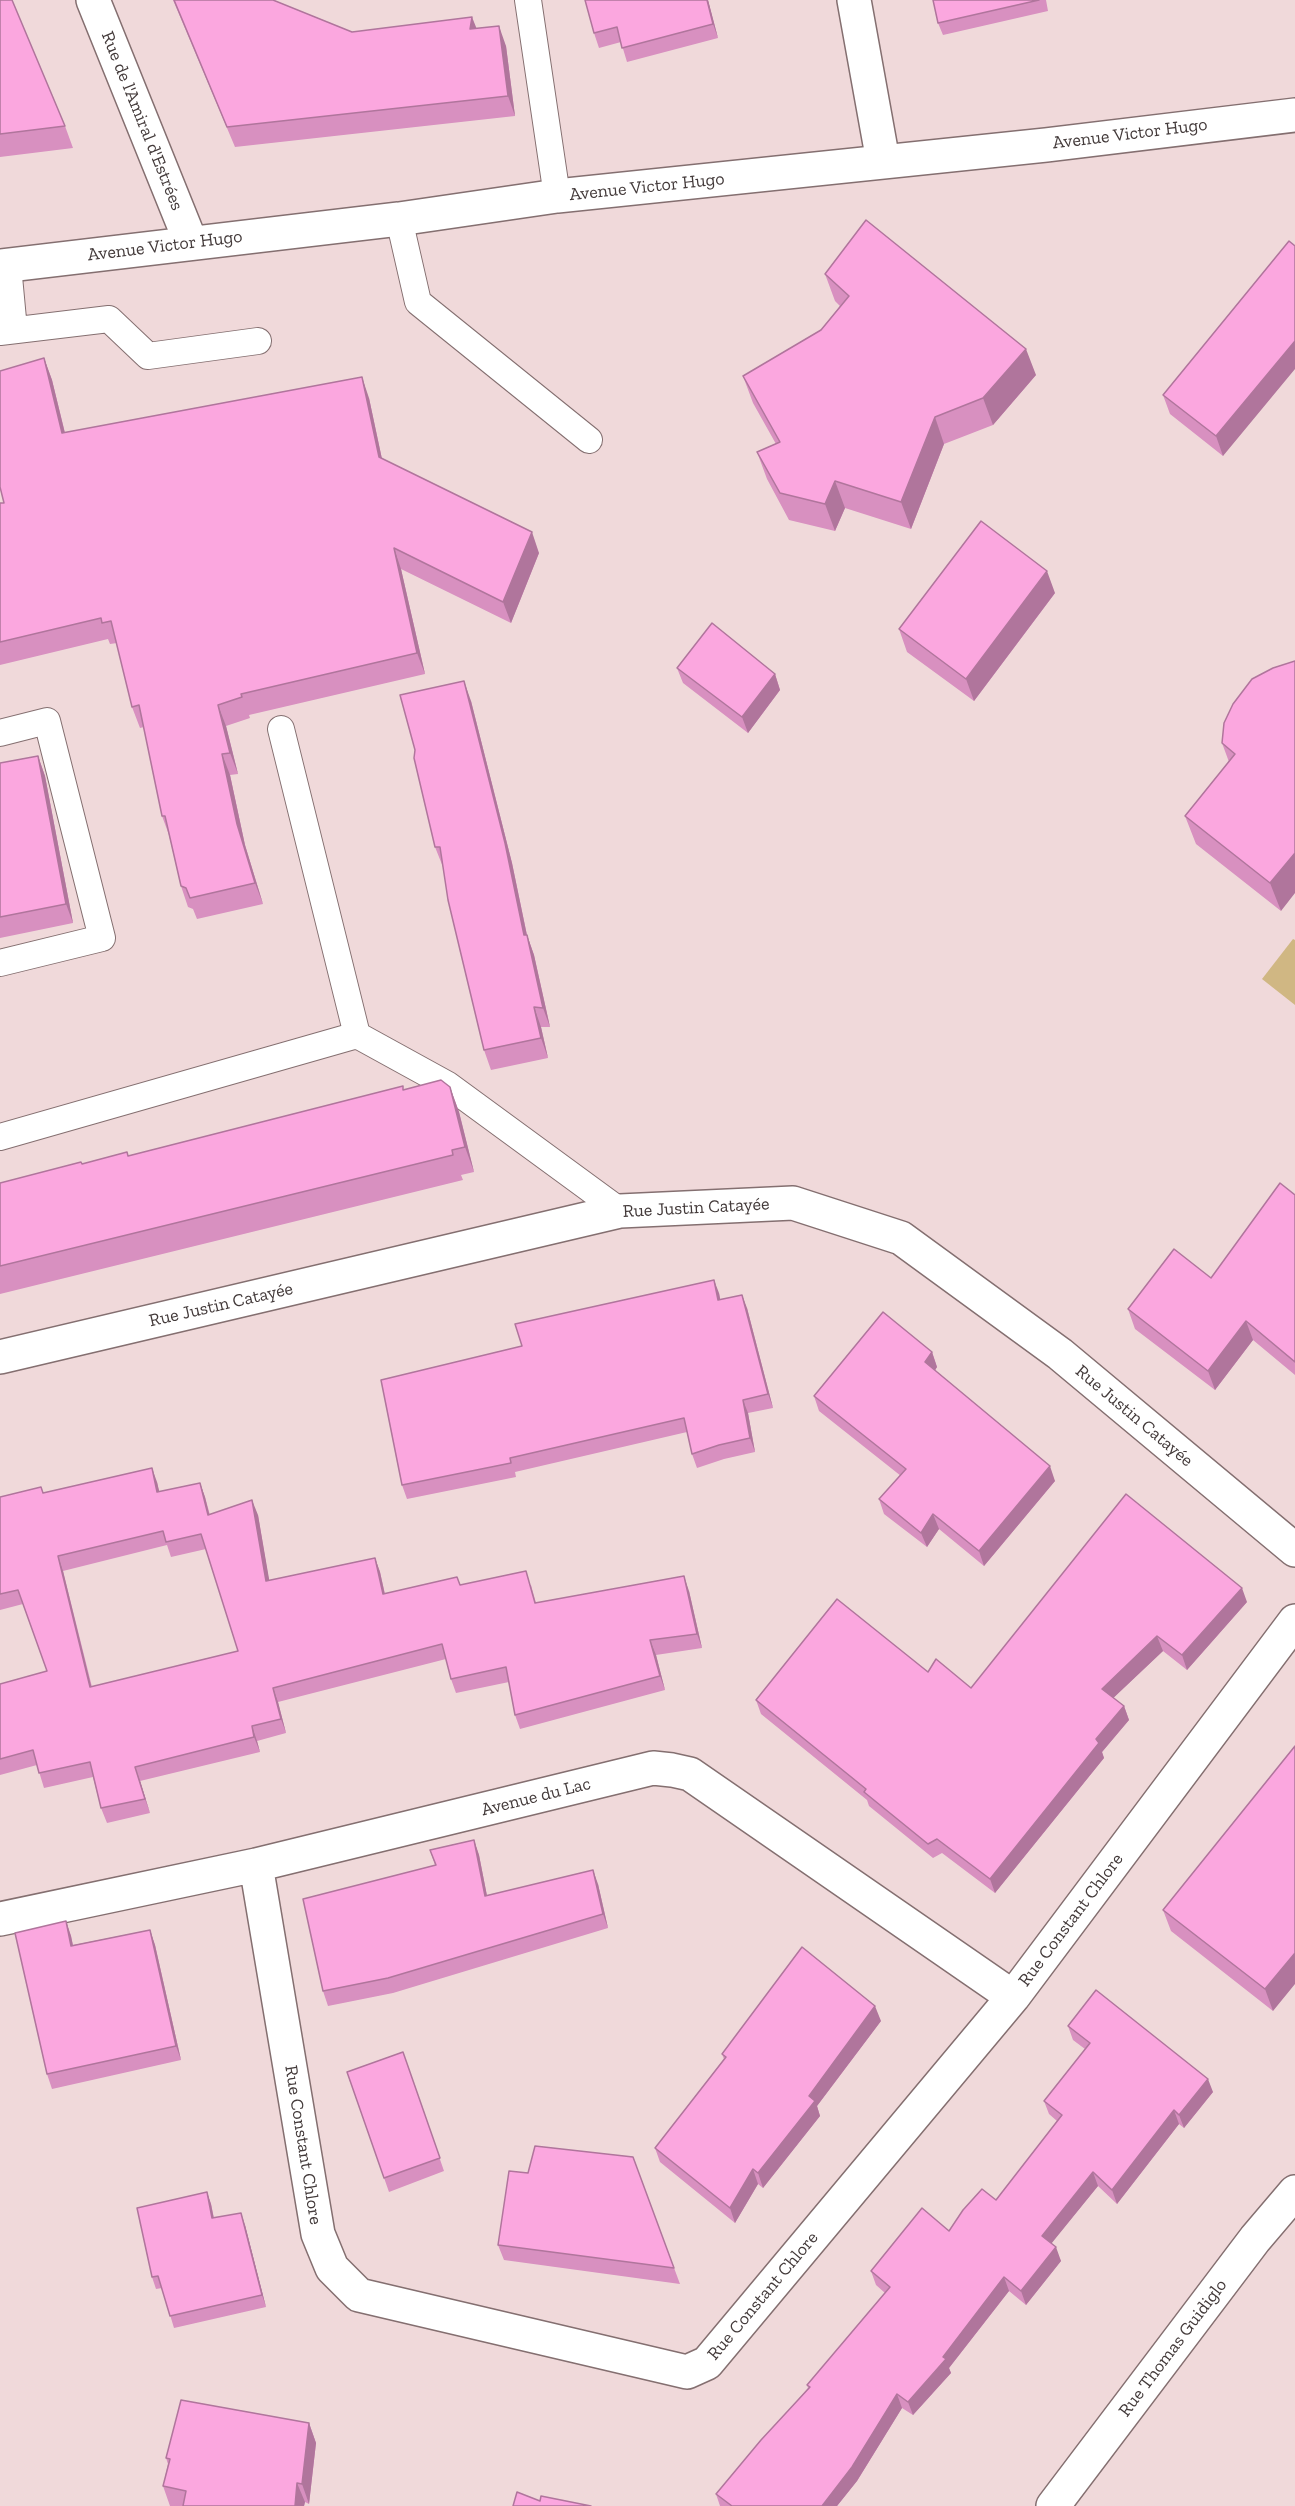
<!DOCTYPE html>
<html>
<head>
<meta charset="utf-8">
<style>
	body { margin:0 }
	canvas { display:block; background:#f0d9da }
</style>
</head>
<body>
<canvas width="1295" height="2506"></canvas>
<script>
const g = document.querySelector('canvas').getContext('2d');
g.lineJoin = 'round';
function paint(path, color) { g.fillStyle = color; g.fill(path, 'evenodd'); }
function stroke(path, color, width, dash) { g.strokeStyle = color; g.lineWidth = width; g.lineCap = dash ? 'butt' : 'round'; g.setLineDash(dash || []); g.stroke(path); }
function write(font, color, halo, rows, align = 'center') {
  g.font = font + ' "Zilla Slab",serif'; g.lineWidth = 5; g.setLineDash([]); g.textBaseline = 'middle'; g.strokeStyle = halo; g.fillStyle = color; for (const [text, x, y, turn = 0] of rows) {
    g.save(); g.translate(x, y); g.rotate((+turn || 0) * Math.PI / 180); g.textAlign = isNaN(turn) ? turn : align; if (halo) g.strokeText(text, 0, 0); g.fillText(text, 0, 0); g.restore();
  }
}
const green = new Path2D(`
	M 1293,939 L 1295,940 L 1295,1005 L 1262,979 Z`);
const lane = new Path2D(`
	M 528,0 L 557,196
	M 399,219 L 418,302 L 589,440
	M 8,266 L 14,330
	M 0,332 L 109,319 L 148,356 L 258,341
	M 281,729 L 357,1035
	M 0,733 L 47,721 L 102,938 L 0,963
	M 0,1137 L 357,1035 L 448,1085 L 620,1211`);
const street = new Path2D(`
	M 854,0 L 883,161
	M 0,1357 L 620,1211 L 793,1203 L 901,1238 L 1060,1354 L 1295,1550
	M 256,1865 L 318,2234 L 332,2268 L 359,2295 L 687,2372 L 707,2363 L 1013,1997 L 1295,1621
	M 0,1919 L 256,1865 L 653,1768 L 672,1770 L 690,1774 L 1013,1997`);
const secondary = new Path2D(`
	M 93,0 L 191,243
	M 0,266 L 399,219 L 557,196 L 1046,145 L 1295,115
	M 1053,2506 L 1255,2239 L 1295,2192`);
const wall = new Path2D(`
	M 0,0 L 65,126 L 73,148 L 0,157 Z
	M 173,0 L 273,0 L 352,32 L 477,29 L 506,46 L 515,116 L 235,147 Z
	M 708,0 L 718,38 L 627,62 L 621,42 L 599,48 L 594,33 Z
	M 933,0 L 1046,0 L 1048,11 L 943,35 L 938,23 Z
	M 1289,241 L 1223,456 L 1170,414 L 1163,395 Z
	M 825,274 L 1036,375 L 993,425 L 944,444 L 911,529 L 845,508 L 835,531 L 789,520 L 767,479 L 757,452 L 776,444 L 753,403 L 743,376 L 821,330 L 840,306 L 835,301 Z
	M 44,358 L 52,380 L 65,433 L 369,398 L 382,459 L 539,553 L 511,623 L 401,569 L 425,674 L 249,715 L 250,718 L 226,726 L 238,774 L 230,775 L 245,845 L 263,904 L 197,919 L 193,909 L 188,907 L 181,886 L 169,835 L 162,816 L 144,727 L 140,728 L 132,707 L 117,643 L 110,644 L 108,639 L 0,665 L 0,503 L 4,503 Z
	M 1055,593 L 974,701 L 907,652 L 899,629 Z
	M 677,668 L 775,674 L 780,690 L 748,733 L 683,683 Z
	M 471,701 L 512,863 L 527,935 L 534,955 L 550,1027 L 541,1027 L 548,1058 L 491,1070 L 484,1050 L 443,867 L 435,847 Z
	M 1233,704 L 1281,911 L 1196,844 L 1185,816 L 1229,762 L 1222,743 Z
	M 38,756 L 45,776 L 73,923 L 0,938 L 0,763 Z
	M 450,1087 L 459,1112 L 474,1172 L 461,1175 L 463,1180 L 0,1294 L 0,1183 L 82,1164 L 128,1156 L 404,1090 Z
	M 1295,1195 L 1295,1375 L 1253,1340 L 1215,1390 L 1135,1329 L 1128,1309 L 1211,1278 Z
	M 719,1293 L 720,1299 L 747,1308 L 773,1408 L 748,1413 L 755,1452 L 724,1459 L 697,1468 L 692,1454 L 687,1432 L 515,1472 L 516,1477 L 407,1499 L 402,1485 L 522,1346 Z
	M 932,1352 L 937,1367 L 935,1370 L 1055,1481 L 984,1566 L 939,1529 L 927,1547 L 884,1514 L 879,1499 L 901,1476 L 819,1411 L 814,1396 Z
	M 157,1482 L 159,1492 L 200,1483 L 205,1497 L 210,1515 L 258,1515 L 269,1581 L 375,1558 L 380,1572 L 385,1594 L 460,1585 L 531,1585 L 536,1603 L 689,1591 L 702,1648 L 656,1655 L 665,1690 L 520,1729 L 515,1715 L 509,1682 L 456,1693 L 451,1679 L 446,1659 L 278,1702 L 286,1733 L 257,1741 L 260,1752 L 140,1781 L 150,1813 L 107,1823 L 101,1808 L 93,1777 L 44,1788 L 37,1765 L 0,1775 L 0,1684 L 47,1671 L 23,1604 L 0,1610 L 0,1497 L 41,1487 L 43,1493 ZM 167,1545 L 171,1557 L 206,1549 L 238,1651 L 92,1687 L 63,1571 Z
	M 1247,1602 L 1187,1670 L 1163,1651 L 1113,1698 L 1124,1706 L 1129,1720 L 1102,1752 L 1104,1758 L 995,1893 L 942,1853 L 933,1858 L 869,1806 L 867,1800 L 761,1714 L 756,1700 L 928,1672 L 971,1688 Z
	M 1295,1746 L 1273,2011 L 1171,1931 L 1163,1910 Z
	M 474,1840 L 479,1855 L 487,1896 L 598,1884 L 608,1928 L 393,1993 L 328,2006 L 323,1991 L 435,1865 L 430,1850 Z
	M 66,1921 L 71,1936 L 73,1945 L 150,1930 L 155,1945 L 181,2060 L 52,2089 L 47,2074 Z
	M 881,2021 L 817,2106 L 820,2116 L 763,2188 L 758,2184 L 735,2223 L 660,2162 L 655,2148 L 724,2059 L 722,2054 Z
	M 1068,2026 L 1213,2092 L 1184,2128 L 1179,2124 L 1117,2204 L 1098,2186 L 1051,2243 L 1061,2261 L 1026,2305 L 1009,2291 L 949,2368 L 951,2373 L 913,2415 L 902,2408 L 857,2481 L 837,2506 L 720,2506 L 716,2494 L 808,2388 L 807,2385 L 885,2293 L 876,2285 L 871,2271 L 949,2231 L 996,2200 L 1057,2121 L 1049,2114 L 1044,2101 L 1085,2049 L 1073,2040 Z
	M 403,2052 L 444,2171 L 389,2192 L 347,2072 Z
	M 633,2157 L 680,2284 L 504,2260 L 498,2245 L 528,2173 Z
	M 207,2192 L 211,2204 L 214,2218 L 245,2225 L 266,2307 L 174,2328 L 162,2288 L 156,2289 L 152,2277 Z
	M 309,2423 L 316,2443 L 309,2504 L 305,2502 L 304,2506 L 170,2506 L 163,2486 L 168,2464 L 166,2458 Z`);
const shadedWall = new Path2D(`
	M 707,0 L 708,0 L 718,38 L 713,24 Z
	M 472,17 L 480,37 L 470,29 Z
	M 499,26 L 506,46 L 515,116 L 508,96 Z
	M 1295,341 L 1295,369 L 1223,456 L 1216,436 Z
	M 1026,349 L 1036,375 L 993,425 L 983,398 Z
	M 44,358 L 52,380 L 70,454 L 62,433 Z
	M 362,377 L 369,398 L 386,478 L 379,457 Z
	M 935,417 L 944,444 L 911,529 L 901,502 Z
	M 835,481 L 845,508 L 835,531 L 825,504 Z
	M 532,532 L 539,553 L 511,623 L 503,602 Z
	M 394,548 L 401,569 L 425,674 L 417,653 Z
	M 1047,571 L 1055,593 L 974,701 L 966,679 Z
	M 775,674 L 780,690 L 748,733 L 742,717 Z
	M 464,681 L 471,701 L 512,863 L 531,955 L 524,935 Z
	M 218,705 L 226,726 L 238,774 L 230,753 Z
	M 222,754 L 230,775 L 245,845 L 263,904 L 255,883 L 237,824 Z
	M 38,756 L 45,776 L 73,923 L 66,904 Z
	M 1295,853 L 1295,893 L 1281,911 L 1270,883 Z
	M 527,935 L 534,955 L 550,1027 L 543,1008 Z
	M 534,1007 L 541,1027 L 548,1058 L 541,1038 Z
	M 450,1087 L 459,1112 L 474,1172 L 465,1147 Z
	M 714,1280 L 719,1293 L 723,1314 L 718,1300 Z
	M 742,1295 L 747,1308 L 773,1408 L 768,1394 Z
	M 1246,1321 L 1253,1340 L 1215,1390 L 1208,1371 Z
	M 932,1352 L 937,1367 L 931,1377 L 925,1362 Z
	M 743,1400 L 748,1413 L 755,1452 L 750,1438 Z
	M 1050,1466 L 1055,1481 L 984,1566 L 979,1551 Z
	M 152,1468 L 157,1482 L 163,1507 L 157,1492 Z
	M 200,1483 L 205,1497 L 213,1530 L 208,1515 Z
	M 252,1500 L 258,1515 L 272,1596 L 266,1581 Z
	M 933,1514 L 939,1529 L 927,1547 L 921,1533 Z
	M 58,1556 L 63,1571 L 95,1702 L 90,1687 Z
	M 375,1558 L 380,1572 L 388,1609 L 383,1594 Z
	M 684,1576 L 689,1591 L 702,1648 L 697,1634 Z
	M 1242,1588 L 1247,1602 L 1187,1670 L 1182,1655 Z
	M 1157,1636 L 1163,1651 L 1107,1704 L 1102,1689 Z
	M 650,1640 L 656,1655 L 665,1690 L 660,1676 Z
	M 273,1688 L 278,1702 L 286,1733 L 281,1719 Z
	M 1124,1706 L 1129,1720 L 1102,1752 L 1104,1758 L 995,1893 L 990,1879 L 1096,1739 Z
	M 252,1726 L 257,1741 L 260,1752 L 254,1737 Z
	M 135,1767 L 140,1781 L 150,1813 L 145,1799 Z
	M 474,1840 L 479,1855 L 490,1911 L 485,1896 Z
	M 593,1870 L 598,1884 L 608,1928 L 603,1914 Z
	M 66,1921 L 71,1936 L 76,1961 L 71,1946 Z
	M 150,1930 L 155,1945 L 181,2060 L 176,2046 Z
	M 1295,1953 L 1295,1984 L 1273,2011 L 1265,1989 Z
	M 875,2006 L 881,2021 L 817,2106 L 820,2116 L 763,2188 L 758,2173 L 809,2096 Z
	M 1208,2079 L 1213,2092 L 1184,2128 L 1179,2115 Z
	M 1174,2110 L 1179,2124 L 1117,2204 L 1112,2190 Z
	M 753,2169 L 758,2184 L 735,2223 L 730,2208 Z
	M 1093,2172 L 1098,2186 L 1047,2249 L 1042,2236 Z
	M 207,2192 L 211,2204 L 216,2230 L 212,2218 Z
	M 241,2213 L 245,2225 L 266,2307 L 262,2295 Z
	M 1056,2247 L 1061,2261 L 1026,2305 L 1021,2291 Z
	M 1004,2277 L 1009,2291 L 949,2368 L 951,2373 L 913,2415 L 908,2402 Z
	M 897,2394 L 902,2408 L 857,2481 L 837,2506 L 822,2506 Z
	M 309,2423 L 316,2443 L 309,2504 L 302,2484 Z
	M 297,2483 L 305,2502 L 304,2506 L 295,2506 Z`);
const building = new Path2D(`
	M 0,0 L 12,0 L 65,126 L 0,134 Z
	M 174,0 L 273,0 L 352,32 L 472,17 L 470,29 L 499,26 L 508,96 L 227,127 Z
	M 585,0 L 707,0 L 713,24 L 622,48 L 617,27 L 594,33 Z
	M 933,0 L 1039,0 L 938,23 Z
	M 866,220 L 1026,349 L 983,398 L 935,417 L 901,502 L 835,481 L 825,504 L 780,493 L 757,452 L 780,442 L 743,376 L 821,330 L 849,296 L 825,274 Z
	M 1289,241 L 1295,246 L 1295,341 L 1216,436 L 1163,395 Z
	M 44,358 L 62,433 L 362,377 L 379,457 L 532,532 L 503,602 L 394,548 L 417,653 L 241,694 L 242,697 L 218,705 L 230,753 L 222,754 L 237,824 L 255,883 L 190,898 L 186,888 L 181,886 L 165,816 L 162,816 L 139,705 L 132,707 L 111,621 L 102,623 L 101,618 L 0,642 L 0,503 L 4,503 L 0,487 L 0,371 Z
	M 981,521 L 1047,571 L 966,679 L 899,629 Z
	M 712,623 L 775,674 L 742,717 L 677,668 Z
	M 1295,661 L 1295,853 L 1270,883 L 1185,816 L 1235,754 L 1222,743 L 1224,723 L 1233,704 L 1252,679 L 1273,668 Z
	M 464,681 L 505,843 L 524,935 L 527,935 L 543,1008 L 534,1007 L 541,1038 L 484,1050 L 448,900 L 440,847 L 435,847 L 414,758 L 415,750 L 400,695 Z
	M 38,756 L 66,904 L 0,917 L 0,763 Z
	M 441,1080 L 450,1087 L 465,1147 L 452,1150 L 453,1155 L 0,1266 L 0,1183 L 81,1162 L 82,1164 L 127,1152 L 128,1156 L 403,1086 L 403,1090 Z
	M 1280,1183 L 1295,1195 L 1295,1362 L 1246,1321 L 1208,1371 L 1128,1309 L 1174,1249 L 1211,1278 Z
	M 714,1280 L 718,1300 L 742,1295 L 768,1394 L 743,1400 L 750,1438 L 719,1445 L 692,1454 L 684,1418 L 510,1458 L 511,1463 L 402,1485 L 381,1380 L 522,1346 L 515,1324 Z
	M 883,1312 L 932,1352 L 925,1362 L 1050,1466 L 979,1551 L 933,1514 L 921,1533 L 879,1499 L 906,1469 L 814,1396 Z
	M 152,1468 L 157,1492 L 200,1483 L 208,1515 L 252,1500 L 266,1581 L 375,1558 L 383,1594 L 457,1577 L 460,1585 L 526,1571 L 535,1603 L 684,1576 L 697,1634 L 650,1640 L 660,1676 L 515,1715 L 506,1667 L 451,1679 L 442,1644 L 273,1688 L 281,1719 L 252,1726 L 254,1737 L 135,1767 L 145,1799 L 101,1808 L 90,1762 L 39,1773 L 33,1750 L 0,1759 L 0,1684 L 47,1671 L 18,1590 L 0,1594 L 0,1497 L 41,1487 L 43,1493 ZM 163,1531 L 166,1542 L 201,1534 L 238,1651 L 90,1687 L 58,1556 Z
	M 1126,1494 L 1242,1588 L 1182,1655 L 1157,1636 L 1102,1689 L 1124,1706 L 1096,1739 L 1099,1743 L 990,1879 L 937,1839 L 928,1844 L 864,1792 L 866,1789 L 756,1700 L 837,1599 L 928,1672 L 936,1659 L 971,1688 Z
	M 1295,1746 L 1295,1953 L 1265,1989 L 1163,1910 Z
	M 474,1840 L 485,1896 L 593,1870 L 603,1914 L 388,1978 L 323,1991 L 303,1899 L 436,1865 L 430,1850 Z
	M 66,1921 L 71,1946 L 150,1930 L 176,2046 L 47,2074 L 15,1933 Z
	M 802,1947 L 875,2006 L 809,2096 L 815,2101 L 758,2173 L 753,2169 L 730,2208 L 655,2148 L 726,2057 L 722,2054 Z
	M 1096,1990 L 1208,2079 L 1179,2115 L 1174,2110 L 1112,2190 L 1093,2172 L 1042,2236 L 1056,2247 L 1021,2291 L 1004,2277 L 943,2357 L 946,2359 L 908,2402 L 897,2394 L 852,2467 L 822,2506 L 732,2506 L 716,2494 L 761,2440 L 810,2387 L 807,2385 L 890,2287 L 871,2271 L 922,2208 L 949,2231 L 963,2210 L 982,2189 L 996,2200 L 1062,2115 L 1044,2101 L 1090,2043 L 1068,2026 Z
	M 403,2052 L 440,2158 L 384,2178 L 347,2072 Z
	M 535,2146 L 633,2157 L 674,2268 L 498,2245 L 509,2171 L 528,2173 Z
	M 207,2192 L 212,2218 L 241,2213 L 262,2295 L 170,2316 L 158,2276 L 152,2277 L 137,2208 Z
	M 181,2400 L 309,2423 L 302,2484 L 297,2483 L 295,2506 L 183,2506 L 186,2491 L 163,2486 L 170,2459 L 166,2458 Z
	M 517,2492 L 540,2501 L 541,2496 L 591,2506 L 513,2506 Z`);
const streetNames = [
	["Rue de l'Amiral d'Estrées",142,121,68],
	["Avenue Victor Hugo",1130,134,-7],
	["Avenue Victor Hugo",647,187,-6],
	["Avenue Victor Hugo",165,246,-7],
	["Rue Justin Catayée",696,1208,-3],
	["Rue Justin Catayée",221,1305,-13],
	["Rue Justin Catayée",1134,1416,40],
	["Avenue du Lac",536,1797,-14],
	["Rue Constant Chlore",1071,1920,-53],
	["Rue Constant Chlore",303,2145,81],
	["Rue Constant Chlore",763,2296,-50],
	["Rue Thomas Guidiglo",1173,2348,-53]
];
paint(green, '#d0b783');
stroke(lane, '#846f70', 28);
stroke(street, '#846f70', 36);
stroke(secondary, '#846f70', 36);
stroke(lane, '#fff', 26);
stroke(street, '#fff', 33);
stroke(secondary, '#fff', 33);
paint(wall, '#d890c0');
paint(shadedWall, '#b0759c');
paint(building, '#fba7df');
stroke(building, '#b0759c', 1.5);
write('18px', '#433a3a', '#fff', streetNames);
</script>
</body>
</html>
